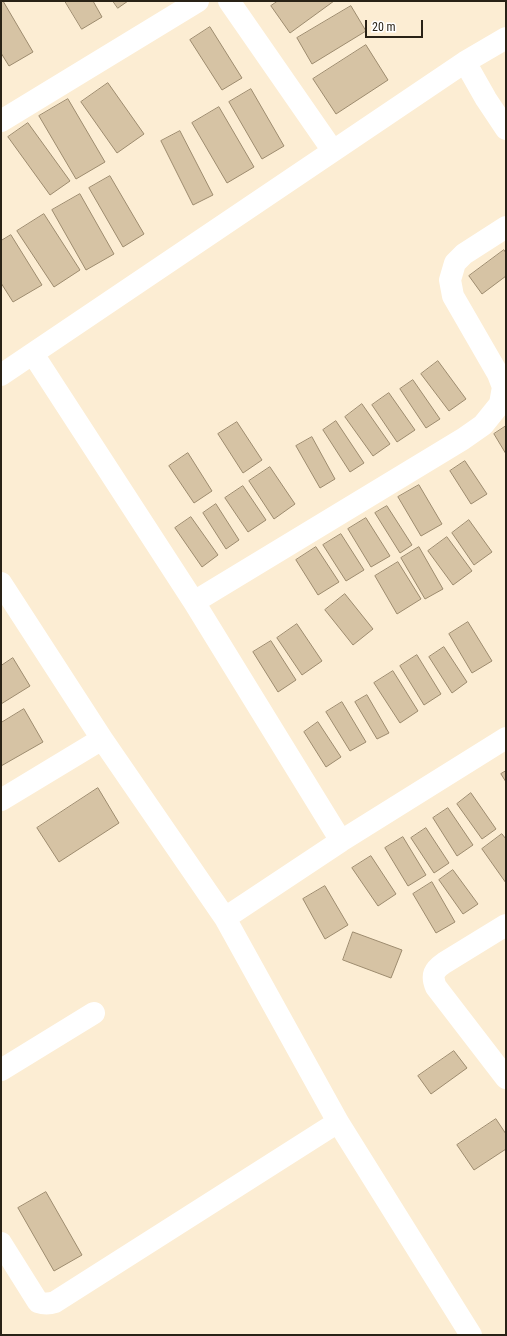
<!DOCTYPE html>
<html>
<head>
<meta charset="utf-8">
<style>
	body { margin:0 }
	#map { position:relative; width:507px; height:1336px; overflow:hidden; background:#fcedd3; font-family:"Roboto Condensed",sans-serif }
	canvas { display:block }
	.frame { position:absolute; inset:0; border:2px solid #292216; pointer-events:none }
	.scale { position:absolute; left:365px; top:20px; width:58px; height:18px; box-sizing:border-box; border:2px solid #292216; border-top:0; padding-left:5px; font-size:12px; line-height:14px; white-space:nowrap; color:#292216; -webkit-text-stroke:3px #fff; paint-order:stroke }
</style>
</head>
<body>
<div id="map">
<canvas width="507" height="1336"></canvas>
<div class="frame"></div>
<div class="scale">20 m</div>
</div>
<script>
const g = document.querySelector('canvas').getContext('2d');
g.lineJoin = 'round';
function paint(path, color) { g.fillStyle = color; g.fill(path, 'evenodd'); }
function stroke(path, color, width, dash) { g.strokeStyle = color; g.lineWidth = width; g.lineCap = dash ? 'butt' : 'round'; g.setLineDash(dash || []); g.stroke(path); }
const building = new Path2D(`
	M 1,1 L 3,1 L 33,52 L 9,66 L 1,53 Z
	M 65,1 L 93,1 L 102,17 L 82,29 Z
	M 113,1 L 128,1 L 118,8 Z
	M 278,1 L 334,1 L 290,33 L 271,6 Z
	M 351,6 L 366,31 L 312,64 L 297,38 Z
	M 210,27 L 242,78 L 222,90 L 190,40 Z
	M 366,45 L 388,80 L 336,114 L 313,79 Z
	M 108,83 L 144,134 L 117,153 L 81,102 Z
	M 251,89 L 284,146 L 262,159 L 229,102 Z
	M 68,99 L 105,162 L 76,179 L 39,116 Z
	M 219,107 L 254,167 L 227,183 L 192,123 Z
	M 28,123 L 70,181 L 50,195 L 8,137 Z
	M 180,131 L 213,195 L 193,205 L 161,141 Z
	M 110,176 L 144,234 L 123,247 L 89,188 Z
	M 80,194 L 114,254 L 86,270 L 52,210 Z
	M 44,214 L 80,270 L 54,287 L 17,231 Z
	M 11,235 L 42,285 L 13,302 L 1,283 L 1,241 Z
	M 504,250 L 506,253 L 506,276 L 482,294 L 469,276 Z
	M 438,361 L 466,399 L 449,411 L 421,374 Z
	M 413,380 L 440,419 L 426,428 L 400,389 Z
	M 389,393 L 415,430 L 397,442 L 372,405 Z
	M 362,404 L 390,444 L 373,456 L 345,417 Z
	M 336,421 L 364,463 L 350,472 L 323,430 Z
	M 237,422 L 262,460 L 243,473 L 218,434 Z
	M 506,426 L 506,454 L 494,434 Z
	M 312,437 L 335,479 L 320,488 L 296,446 Z
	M 188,453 L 212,491 L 194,503 L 169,466 Z
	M 465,461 L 487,494 L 471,504 L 450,471 Z
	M 270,467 L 295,504 L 274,519 L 249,481 Z
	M 419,485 L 442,524 L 421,536 L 398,497 Z
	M 243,486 L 266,520 L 248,532 L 225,498 Z
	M 216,504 L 239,540 L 226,549 L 203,513 Z
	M 387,506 L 412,545 L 400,553 L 375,513 Z
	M 191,517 L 218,555 L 202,567 L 175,528 Z
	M 366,518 L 390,556 L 371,567 L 348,529 Z
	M 469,520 L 492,552 L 474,565 L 452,533 Z
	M 341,534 L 364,570 L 346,581 L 323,545 Z
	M 447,537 L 472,571 L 453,585 L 428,551 Z
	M 316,547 L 339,582 L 318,595 L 296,560 Z
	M 419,547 L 443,589 L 425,599 L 401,558 Z
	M 398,562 L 421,599 L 397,614 L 375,576 Z
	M 345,594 L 373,629 L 353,645 L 325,610 Z
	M 468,622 L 492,661 L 472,673 L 449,634 Z
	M 297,624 L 322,661 L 302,675 L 277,638 Z
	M 271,641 L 296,680 L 278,692 L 253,652 Z
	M 444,647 L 467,682 L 452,693 L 429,657 Z
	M 417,655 L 441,694 L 424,705 L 400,666 Z
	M 13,658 L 30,686 L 1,704 L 1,666 Z
	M 393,671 L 418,711 L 400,723 L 374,683 Z
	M 367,695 L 389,733 L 377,739 L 355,702 Z
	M 342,702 L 366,742 L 350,751 L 326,712 Z
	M 24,709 L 43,742 L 1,766 L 1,723 Z
	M 318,722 L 341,757 L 326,767 L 304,732 Z
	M 506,771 L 506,782 L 501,774 Z
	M 98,788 L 119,823 L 59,862 L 37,828 Z
	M 471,793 L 496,829 L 482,839 L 457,804 Z
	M 448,808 L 473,845 L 457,856 L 433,818 Z
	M 426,828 L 449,863 L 434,873 L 411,838 Z
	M 502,834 L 506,839 L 506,883 L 482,849 Z
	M 403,837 L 426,875 L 408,886 L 385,848 Z
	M 371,856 L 396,894 L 378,906 L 352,868 Z
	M 453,870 L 478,904 L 463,914 L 439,880 Z
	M 432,882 L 455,922 L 436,933 L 413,894 Z
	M 325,886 L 348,925 L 325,939 L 303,899 Z
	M 353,932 L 402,950 L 391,978 L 343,960 Z
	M 454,1051 L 467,1068 L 431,1094 L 418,1076 Z
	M 496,1119 L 506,1134 L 506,1149 L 474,1170 L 457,1145 Z
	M 46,1192 L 82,1255 L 54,1271 L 18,1208 Z`);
const minor = new Path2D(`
	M 229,1 L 333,151
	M 465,62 L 486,99 L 506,129
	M 1,121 L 198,1
	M 33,354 L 194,602 L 341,841
	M 1,375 L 465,62 L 506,38
	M 1,583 L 102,739 L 225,918 L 338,1122 L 471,1335
	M 194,602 L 463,439 L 483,425 L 500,404 L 503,387 L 498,374 L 453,296 L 450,280 L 455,263 L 464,254 L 506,227
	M 1,800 L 102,739
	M 225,918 L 341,841 L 506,738
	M 506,925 L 444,963 C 434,970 431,975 436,987 L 506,1078
	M 1,1070 L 94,1013
	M 1,1243 L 38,1302 C 44,1304 49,1304 55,1302 L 338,1122`);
paint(building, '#d6c3a4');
stroke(building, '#9d8b6e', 1);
stroke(minor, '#fff', 22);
</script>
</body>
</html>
